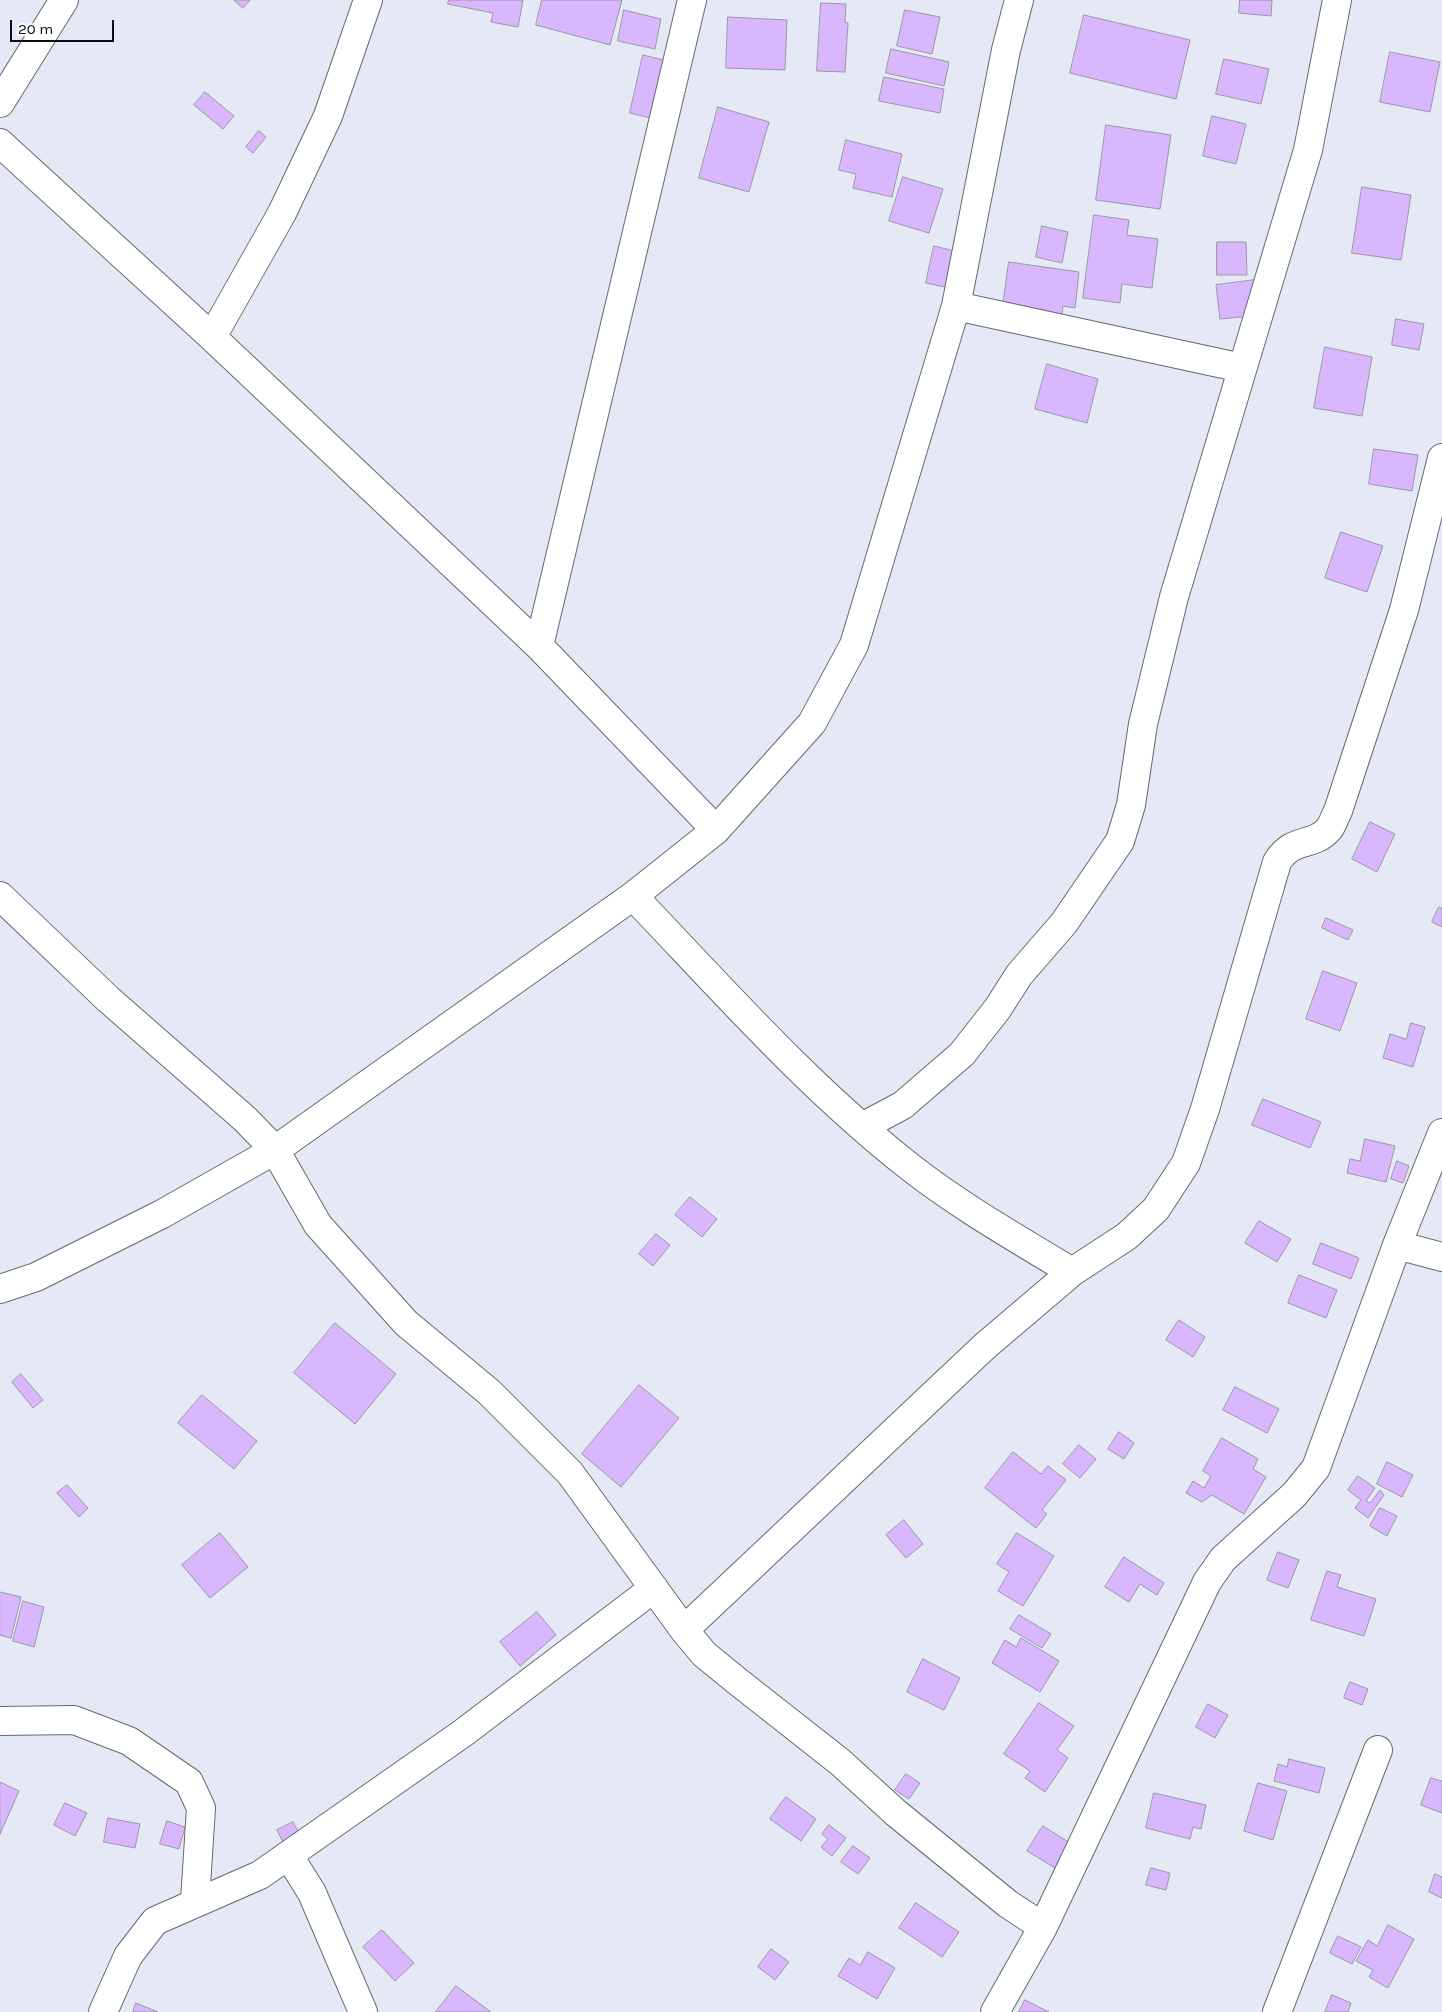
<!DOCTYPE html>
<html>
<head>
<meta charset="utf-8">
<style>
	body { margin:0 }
	#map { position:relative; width:1442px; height:2012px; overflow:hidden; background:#e5e9f5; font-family:Karla,sans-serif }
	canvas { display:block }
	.scale { position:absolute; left:10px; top:20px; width:104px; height:22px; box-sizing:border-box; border:2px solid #0a0c0f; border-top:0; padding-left:6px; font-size:15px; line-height:18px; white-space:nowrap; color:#0a0c0f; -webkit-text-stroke:4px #fff; paint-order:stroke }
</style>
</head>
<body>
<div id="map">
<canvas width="1442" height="2012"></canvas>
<div class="scale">20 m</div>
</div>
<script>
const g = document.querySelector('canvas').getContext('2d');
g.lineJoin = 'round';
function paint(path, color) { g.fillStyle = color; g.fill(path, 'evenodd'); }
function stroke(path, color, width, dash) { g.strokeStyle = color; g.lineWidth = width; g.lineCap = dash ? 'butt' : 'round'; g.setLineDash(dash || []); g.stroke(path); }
const building = new Path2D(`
	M 234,0 L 250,0 L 243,8 Z
	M 449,0 L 523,0 L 518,27 L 491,22 L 493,13 L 448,4 Z
	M 542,0 L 622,0 L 610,45 L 536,25 Z
	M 1240,0 L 1272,0 L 1271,16 L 1239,13 Z
	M 821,3 L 846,4 L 845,22 L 848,23 L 845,72 L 817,71 Z
	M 624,10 L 661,19 L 655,49 L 618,41 Z
	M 905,10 L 940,17 L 932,54 L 897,46 Z
	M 1084,15 L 1190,40 L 1176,99 L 1070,73 Z
	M 728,17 L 787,20 L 785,70 L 726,68 Z
	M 891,49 L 949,62 L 944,86 L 886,73 Z
	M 1390,52 L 1440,62 L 1430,112 L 1380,102 Z
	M 643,55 L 684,65 L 671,123 L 630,113 Z
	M 1224,59 L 1269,69 L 1261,104 L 1216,94 Z
	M 884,77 L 944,89 L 940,113 L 879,101 Z
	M 205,92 L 234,116 L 223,129 L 194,105 Z
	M 718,107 L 769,122 L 749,192 L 699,178 Z
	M 1212,116 L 1246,124 L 1236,164 L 1203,156 Z
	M 1106,125 L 1171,135 L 1160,209 L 1096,200 Z
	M 259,131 L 266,137 L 253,153 L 246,147 Z
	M 846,140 L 902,154 L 892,197 L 853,188 L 856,174 L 839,170 Z
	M 903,177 L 943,189 L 929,233 L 889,221 Z
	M 1362,187 L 1411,195 L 1401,260 L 1352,253 Z
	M 1094,215 L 1129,220 L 1127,235 L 1158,239 L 1152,288 L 1122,284 L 1120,303 L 1083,298 Z
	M 1042,226 L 1068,232 L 1062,263 L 1036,257 Z
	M 1217,242 L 1246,242 L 1247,275 L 1217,275 Z
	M 934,246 L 971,255 L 963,291 L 926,283 Z
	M 1009,262 L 1079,272 L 1075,308 L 1063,306 L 1061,322 L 1000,327 Z
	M 1255,280 L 1260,315 L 1220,319 L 1216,285 Z
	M 1396,319 L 1424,324 L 1419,350 L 1392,345 Z
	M 1325,347 L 1372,357 L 1362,416 L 1314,408 Z
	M 1047,364 L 1098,379 L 1087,423 L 1035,409 Z
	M 1374,449 L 1418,455 L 1412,491 L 1369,484 Z
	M 1341,532 L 1383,546 L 1367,592 L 1325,578 Z
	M 1370,822 L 1395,834 L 1377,872 L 1352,859 Z
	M 1439,907 L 1442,908 L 1442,927 L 1432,922 Z
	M 1326,918 L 1353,930 L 1348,940 L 1322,928 Z
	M 1323,971 L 1357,983 L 1340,1031 L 1306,1019 Z
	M 1411,1023 L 1425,1027 L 1413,1067 L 1383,1058 L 1390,1034 L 1406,1039 Z
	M 1263,1099 L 1321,1122 L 1310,1148 L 1252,1125 Z
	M 1365,1139 L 1395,1146 L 1386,1182 L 1347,1173 L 1350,1159 L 1360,1161 Z
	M 1397,1161 L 1409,1166 L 1403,1183 L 1391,1179 Z
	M 690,1197 L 717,1219 L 702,1237 L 675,1215 Z
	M 1259,1221 L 1291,1239 L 1277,1262 L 1245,1243 Z
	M 656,1234 L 670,1245 L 653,1266 L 639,1254 Z
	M 1321,1243 L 1359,1258 L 1351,1279 L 1313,1264 Z
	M 1299,1275 L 1337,1290 L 1326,1318 L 1288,1303 Z
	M 1179,1320 L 1205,1337 L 1193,1357 L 1166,1340 Z
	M 335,1323 L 396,1374 L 355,1424 L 294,1373 Z
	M 21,1374 L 43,1400 L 33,1408 L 12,1382 Z
	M 639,1385 L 679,1418 L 621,1487 L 582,1454 Z
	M 1235,1387 L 1279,1409 L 1267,1433 L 1223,1410 Z
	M 202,1395 L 257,1441 L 234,1469 L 178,1423 Z
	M 1119,1432 L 1134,1443 L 1124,1459 L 1108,1449 Z
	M 1222,1438 L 1258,1459 L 1253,1469 L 1266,1477 L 1244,1514 L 1212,1495 L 1202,1502 L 1186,1493 L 1193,1481 L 1204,1488 L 1211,1476 L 1203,1471 Z
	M 1079,1445 L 1096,1459 L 1080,1478 L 1063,1464 Z
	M 1013,1452 L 1041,1474 L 1048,1466 L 1066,1480 L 1042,1510 L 1047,1514 L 1036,1528 L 985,1488 Z
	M 1387,1462 L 1413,1475 L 1402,1497 L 1377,1484 Z
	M 1358,1476 L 1375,1488 L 1366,1501 L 1370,1503 L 1380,1490 L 1384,1495 L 1368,1518 L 1355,1508 L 1361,1500 L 1348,1490 Z
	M 67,1485 L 88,1508 L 79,1517 L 57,1493 Z
	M 1380,1508 L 1397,1516 L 1387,1536 L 1370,1526 Z
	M 904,1520 L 923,1544 L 906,1558 L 886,1535 Z
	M 220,1533 L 248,1567 L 210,1598 L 182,1565 Z
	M 1017,1533 L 1054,1556 L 1023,1606 L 998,1591 L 1009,1572 L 997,1564 Z
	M 1278,1552 L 1299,1560 L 1288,1588 L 1267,1580 Z
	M 1124,1557 L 1164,1583 L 1157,1595 L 1140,1584 L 1129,1602 L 1105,1587 Z
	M 1327,1571 L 1341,1575 L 1337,1587 L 1376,1599 L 1364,1636 L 1311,1620 Z
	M 0,1592 L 21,1597 L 11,1638 L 0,1635 Z
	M 23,1601 L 44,1607 L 34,1647 L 13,1641 Z
	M 537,1612 L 556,1635 L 520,1666 L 500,1642 Z
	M 1019,1615 L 1051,1634 L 1042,1648 L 1010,1629 Z
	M 1021,1638 L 1059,1661 L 1040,1692 L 992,1663 L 1005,1640 L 1016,1647 Z
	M 923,1659 L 960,1678 L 944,1710 L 907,1692 Z
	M 1350,1682 L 1368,1689 L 1362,1705 L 1344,1698 Z
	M 1039,1703 L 1074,1726 L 1057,1750 L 1068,1758 L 1045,1792 L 1025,1778 L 1030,1771 L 1004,1754 Z
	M 1208,1704 L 1228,1715 L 1215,1738 L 1196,1727 Z
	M 1289,1759 L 1325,1768 L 1319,1793 L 1274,1781 L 1278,1764 L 1287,1767 Z
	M 906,1774 L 920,1783 L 909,1799 L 895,1790 Z
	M 1431,1778 L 1442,1781 L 1442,1813 L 1421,1805 Z
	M 0,1782 L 19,1791 L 0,1834 Z
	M 1258,1783 L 1287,1791 L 1273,1840 L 1244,1831 Z
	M 1154,1793 L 1206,1805 L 1201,1829 L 1193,1827 L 1190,1839 L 1146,1828 Z
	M 786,1797 L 816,1819 L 801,1841 L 770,1819 Z
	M 65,1803 L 87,1813 L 75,1836 L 54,1825 Z
	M 108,1818 L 140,1824 L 135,1848 L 104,1842 Z
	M 167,1821 L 185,1827 L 179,1849 L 160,1844 Z
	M 293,1822 L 303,1841 L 287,1850 L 277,1830 Z
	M 829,1825 L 846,1838 L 832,1856 L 821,1847 L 828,1839 L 822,1834 Z
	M 1043,1826 L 1075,1846 L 1060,1871 L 1027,1851 Z
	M 853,1846 L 870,1858 L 858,1874 L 841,1862 Z
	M 1151,1868 L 1170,1873 L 1166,1890 L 1146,1885 Z
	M 1435,1874 L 1442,1877 L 1442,1898 L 1429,1892 Z
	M 916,1903 L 959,1932 L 942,1957 L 899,1928 Z
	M 1388,1925 L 1414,1939 L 1388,1988 L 1369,1977 L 1373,1970 L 1356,1961 L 1368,1940 L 1377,1946 Z
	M 382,1930 L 414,1963 L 395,1981 L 363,1947 Z
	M 1338,1936 L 1361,1947 L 1352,1964 L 1330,1953 Z
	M 771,1949 L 789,1962 L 775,1980 L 758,1967 Z
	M 868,1952 L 895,1968 L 877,1999 L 838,1976 L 849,1958 L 860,1965 Z
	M 456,1986 L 491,2012 L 436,2012 Z
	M 1332,1995 L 1351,2003 L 1348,2012 L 1325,2012 Z
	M 1025,2000 L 1049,2012 L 1019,2012 Z
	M 136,2003 L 158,2012 L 133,2012 Z`);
const minor = new Path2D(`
	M 0,103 L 64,0
	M 0,143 L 212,337 L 539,646 L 716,830
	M 956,306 L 1242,368
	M 212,337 L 282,213 L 328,116 L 368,0
	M 539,646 L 692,0
	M 0,896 L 108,999 L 245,1119 L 275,1150 L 318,1225 L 406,1323 L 489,1392 L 570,1473 L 684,1630 L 704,1654 L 737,1681 L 840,1762 L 896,1813 L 1008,1904 L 1043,1927
	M 633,896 C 722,989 809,1088 910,1167 C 961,1207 1018,1239 1072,1272
	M 862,1127 L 903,1105 L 962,1054 L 998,1008 L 1019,975 L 1064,923 L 1120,841 L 1131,805 L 1143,724 L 1174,597 L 1308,150 L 1337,0
	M 1397,1245 L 1442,1257
	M 0,1289 L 36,1277 L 162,1214 L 275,1150 L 633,896 L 716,830 L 812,723 L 854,645 L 956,306 L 1006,50 L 1019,0
	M 684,1630 L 985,1346 L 1072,1272 L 1127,1236 L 1156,1209 L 1186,1163 L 1205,1109 L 1277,862 C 1293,836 1312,848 1329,829 C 1333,824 1335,816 1338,811 L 1404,610 L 1442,458
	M 0,1721 L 74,1720 L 129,1741 L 189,1782 L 201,1808 L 195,1901
	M 289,1856 L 312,1893 L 363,2012
	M 103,2012 L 128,1956 L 155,1921 L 260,1875 L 463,1733 L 654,1588
	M 995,2012 L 1043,1927 L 1207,1582 L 1223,1559 L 1294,1495 L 1316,1468 L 1397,1245 L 1442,1133
	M 1277,2012 L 1378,1750`);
paint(building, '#d9b7fe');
stroke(building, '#9b97a1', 1);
stroke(minor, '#666973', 30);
stroke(minor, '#fff', 28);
</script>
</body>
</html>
